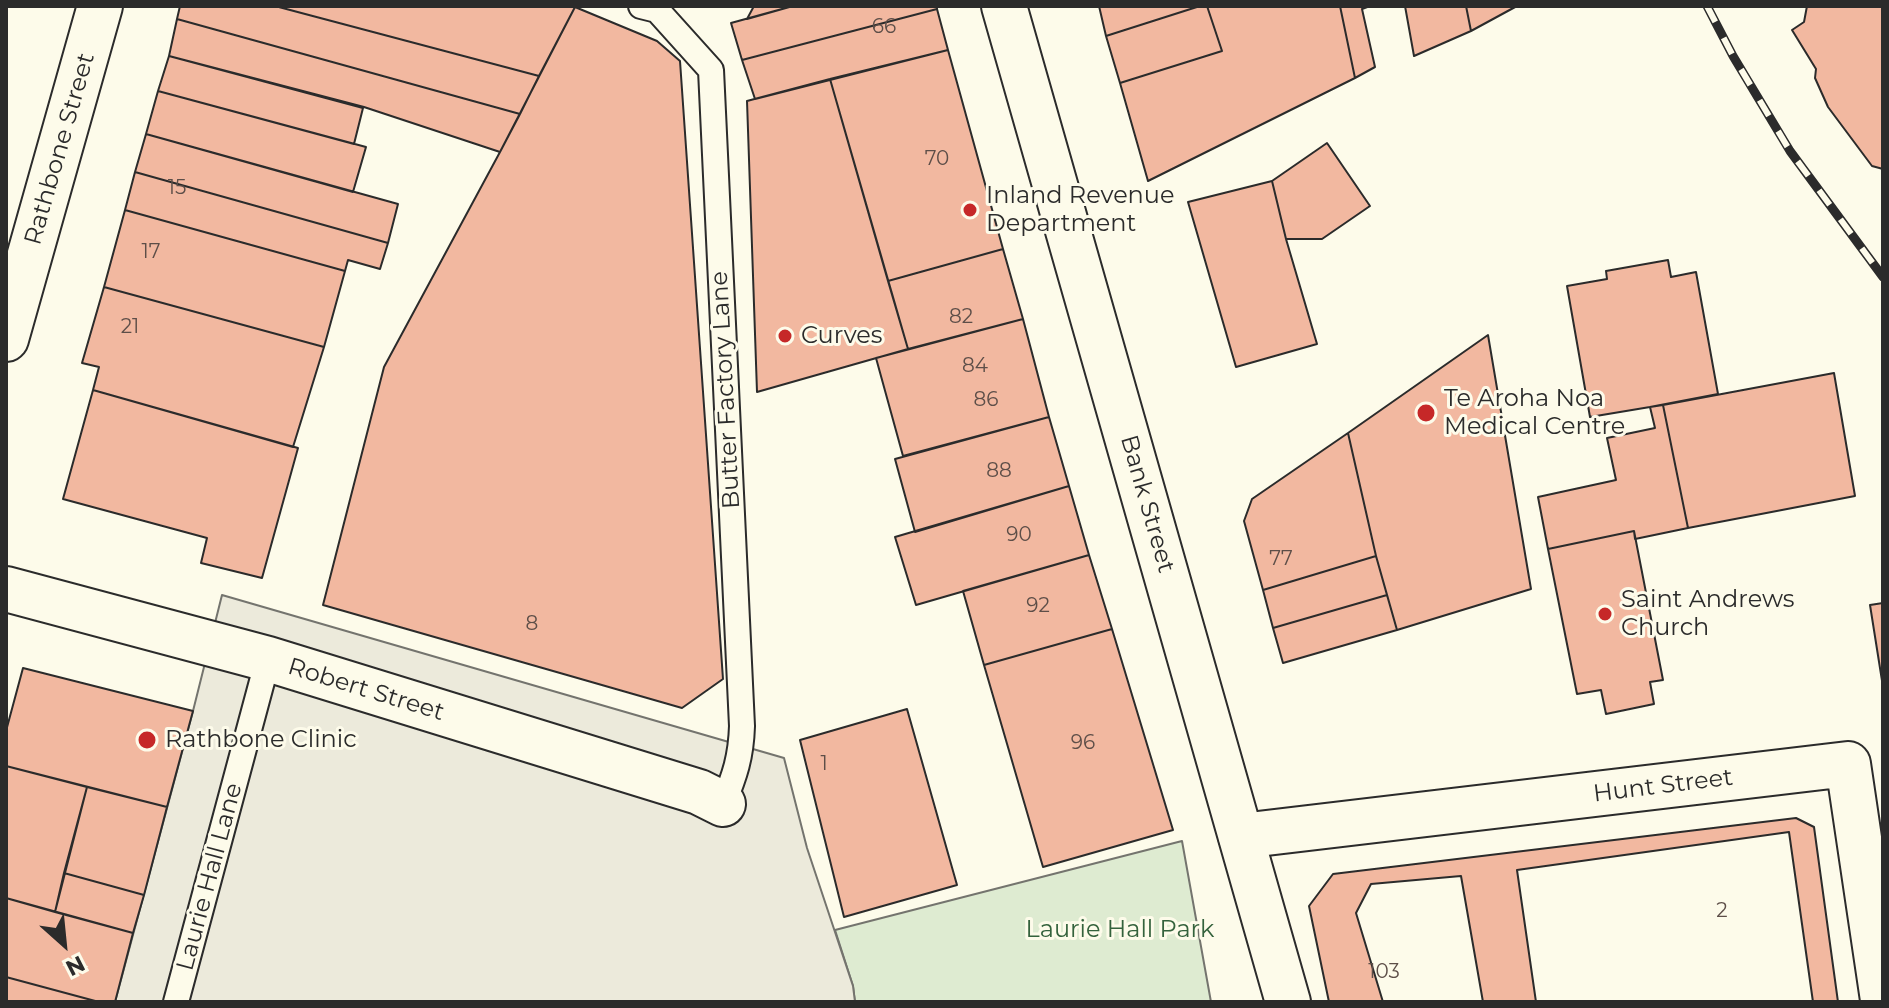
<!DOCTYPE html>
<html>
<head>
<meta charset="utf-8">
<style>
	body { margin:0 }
	#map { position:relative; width:1889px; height:1008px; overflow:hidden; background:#fdfbea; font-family:Montserrat,sans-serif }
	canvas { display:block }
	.frame { position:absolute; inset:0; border:8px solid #2b2b2b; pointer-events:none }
	.north { position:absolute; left:24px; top:904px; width:80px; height:80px; -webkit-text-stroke:6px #fdfbea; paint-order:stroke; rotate:153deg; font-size:22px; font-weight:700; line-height:32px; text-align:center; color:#2b2b2b }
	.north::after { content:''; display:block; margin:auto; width:28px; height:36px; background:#2b2b2b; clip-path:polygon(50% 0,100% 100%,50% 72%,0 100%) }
</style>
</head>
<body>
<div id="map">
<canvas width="1889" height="1008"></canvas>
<div class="frame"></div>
<div class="north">N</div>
</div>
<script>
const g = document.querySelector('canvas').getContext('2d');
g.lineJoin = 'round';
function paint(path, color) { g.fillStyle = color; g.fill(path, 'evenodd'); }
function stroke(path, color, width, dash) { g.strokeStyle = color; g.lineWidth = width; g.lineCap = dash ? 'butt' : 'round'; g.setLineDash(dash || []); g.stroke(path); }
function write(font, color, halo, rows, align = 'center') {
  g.font = font + ' Montserrat,sans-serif'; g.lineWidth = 6; g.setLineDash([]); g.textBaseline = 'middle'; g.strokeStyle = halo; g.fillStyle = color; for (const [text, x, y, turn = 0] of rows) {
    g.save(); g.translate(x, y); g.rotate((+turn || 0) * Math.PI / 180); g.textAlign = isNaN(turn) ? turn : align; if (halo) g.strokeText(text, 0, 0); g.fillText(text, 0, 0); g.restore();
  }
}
const green = new Path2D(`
	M 1182,841 L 1211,1002 L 855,1002 L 853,986 L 835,930 Z`);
const parking = new Path2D(`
	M 222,595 L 784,758 L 807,848 L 853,986 L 855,1002 L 115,1002 L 193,711 Z`);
const building = new Path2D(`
	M 180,6 L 275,6 L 539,76 L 520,114 L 177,19 Z
	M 275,6 L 573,6 L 575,7 L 539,76 Z
	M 754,6 L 793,6 L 747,19 Z
	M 793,6 L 937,6 L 937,9 L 742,60 L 731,23 Z
	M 1099,6 L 1200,6 L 1106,36 Z
	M 1200,6 L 1207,6 L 1222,51 L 1120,83 L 1106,36 Z
	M 1207,6 L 1340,6 L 1355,78 L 1148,181 L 1120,83 L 1222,51 Z
	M 1340,6 L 1370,6 L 1362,9 L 1375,67 L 1355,78 Z
	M 1405,6 L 1466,6 L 1471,31 L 1414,56 Z
	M 1466,6 L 1517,6 L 1471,31 Z
	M 1807,6 L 1883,6 L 1883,169 L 1872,166 L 1828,107 L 1815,78 L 1816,69 L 1792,30 L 1804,22 Z
	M 575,7 L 657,41 L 680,61 L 723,679 L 682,708 L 323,605 L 384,367 L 500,152 Z
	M 937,9 L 948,50 L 755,99 L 742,60 Z
	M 177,19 L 520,114 L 500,152 L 364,107 L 169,56 Z
	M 948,50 L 1003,249 L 888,281 L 830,79 Z
	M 169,56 L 363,108 L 354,144 L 158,91 Z
	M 830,79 L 908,349 L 757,392 L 747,101 Z
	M 158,91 L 366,147 L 353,192 L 146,134 Z
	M 146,134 L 398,204 L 388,243 L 135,172 Z
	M 1327,143 L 1370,206 L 1322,239 L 1286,239 L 1272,181 Z
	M 135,172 L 388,243 L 380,269 L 348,260 L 345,271 L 125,210 Z
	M 1272,181 L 1286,239 L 1317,344 L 1236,367 L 1188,202 Z
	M 125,210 L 345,271 L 324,347 L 104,287 Z
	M 1003,249 L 1023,319 L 908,349 L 888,281 Z
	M 1668,260 L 1671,277 L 1696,272 L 1718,394 L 1650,407 L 1590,417 L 1567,286 L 1607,279 L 1606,271 Z
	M 104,287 L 324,347 L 293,447 L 93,390 L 99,367 L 82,363 Z
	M 1023,319 L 1049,417 L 903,456 L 876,358 Z
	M 1488,335 L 1531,589 L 1397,630 L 1376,556 L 1348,433 Z
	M 1834,373 L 1855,496 L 1688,528 L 1663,405 Z
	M 93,390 L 298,448 L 262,578 L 201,563 L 207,538 L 63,499 Z
	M 1663,405 L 1688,528 L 1635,539 L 1634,531 L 1548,549 L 1538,497 L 1616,480 L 1607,438 L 1655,428 L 1650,407 Z
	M 1049,417 L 1069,486 L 915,532 L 895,459 Z
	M 1348,433 L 1376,556 L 1263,590 L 1244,521 L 1252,499 Z
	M 1069,486 L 1089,555 L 916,605 L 895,537 Z
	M 1634,531 L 1663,680 L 1650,682 L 1654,704 L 1606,714 L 1601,690 L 1577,694 L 1548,549 Z
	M 1089,555 L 1112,629 L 984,665 L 963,591 Z
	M 1376,556 L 1387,595 L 1273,628 L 1263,590 Z
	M 1387,595 L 1397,630 L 1283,663 L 1273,628 Z
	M 1883,603 L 1883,687 L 1870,605 Z
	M 1112,629 L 1173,830 L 1043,867 L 984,665 Z
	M 23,668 L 193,711 L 167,807 L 6,766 L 6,731 Z
	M 907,709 L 957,885 L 844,917 L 800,740 Z
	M 6,766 L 87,787 L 55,912 L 6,898 Z
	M 87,787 L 167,807 L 144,895 L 64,873 Z
	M 1796,818 L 1814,827 L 1838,1002 L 1329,1002 L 1309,906 L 1333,874 Z
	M 1789,832 L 1813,1002 L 1536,1002 L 1517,870 Z
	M 64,873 L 144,895 L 133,933 L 55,912 Z
	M 1461,876 L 1483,1002 L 1383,1002 L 1356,913 L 1371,884 Z
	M 6,898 L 133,933 L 115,1002 L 99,1002 L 6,977 Z
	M 6,977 L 99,1002 L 6,1002 Z`);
const service = new Path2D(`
	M 641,6 L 657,10 L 711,70 L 742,726 C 741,757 735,775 723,804
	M 176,1002 L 268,659`);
const minor = new Path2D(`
	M 6,589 L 268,659 L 699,792 L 723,804
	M 1241,836 L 1848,764 L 1883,1000`);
const tertiary = new Path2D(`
	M 6,339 L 100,6`);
const secondary = new Path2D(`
	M 1004,6 L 1288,1002`);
const rail = new Path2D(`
	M 1707,6 L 1733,56 L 1790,151 L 1883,277`);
const markers = [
	[970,210,8,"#c62828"],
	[785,336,8,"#c62828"],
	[1426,413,10,"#c62828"],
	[1605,614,8,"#c62828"],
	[147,740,10,"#c62828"]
];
const numberNames = [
	["66",884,27],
	["70",937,159],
	["15",177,188],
	["17",151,252],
	["82",961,317],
	["21",130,327],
	["84",975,366],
	["86",986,400],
	["88",999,471],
	["90",1019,535],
	["77",1281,559],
	["92",1038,606],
	["8",532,624],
	["96",1083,743],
	["1",824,764],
	["2",1722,911],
	["103",1384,972]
];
const streetNames = [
	["Rathbone Street",60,149,-74],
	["Butter Factory Lane",726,390,-93],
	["Bank Street",1147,504,74],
	["Robert Street",366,690,17],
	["Hunt Street",1663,786,-7],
	["Laurie Hall Lane",210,877,-75]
];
const poiNames = [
	["Inland Revenue",986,196],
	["Department",986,224],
	["Curves",801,336],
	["Te Aroha Noa",1444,399],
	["Medical Centre",1444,427],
	["Saint Andrews",1621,600],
	["Church",1621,628],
	["Rathbone Clinic",165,740]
];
const parkNames = [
	["Laurie Hall Park",1120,930]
];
paint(green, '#deebd1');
stroke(green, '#74746e', 2);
paint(parking, '#eceadb');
stroke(parking, '#74746e', 2);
paint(building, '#f2b8a0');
stroke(building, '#2b2b2b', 2);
stroke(service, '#2b2b2b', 28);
stroke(minor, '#2b2b2b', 48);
stroke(tertiary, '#2b2b2b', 48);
stroke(secondary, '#2b2b2b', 48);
stroke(service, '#fdfbea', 24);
stroke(minor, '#fdfbea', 44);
stroke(tertiary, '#fdfbea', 44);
stroke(secondary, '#fdfbea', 44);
stroke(rail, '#2b2b2b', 9);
stroke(rail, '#fdfbea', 6, [18]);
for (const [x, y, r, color] of markers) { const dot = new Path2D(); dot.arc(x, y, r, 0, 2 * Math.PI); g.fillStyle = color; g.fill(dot); stroke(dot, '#fdfbea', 3); }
write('20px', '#5d4e48', null, numberNames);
write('24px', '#2b2b2b', '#fdfbea', streetNames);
write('24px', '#2b2b2b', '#fdfbea', poiNames, 'left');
write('24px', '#34623c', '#fdfbea', parkNames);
</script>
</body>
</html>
